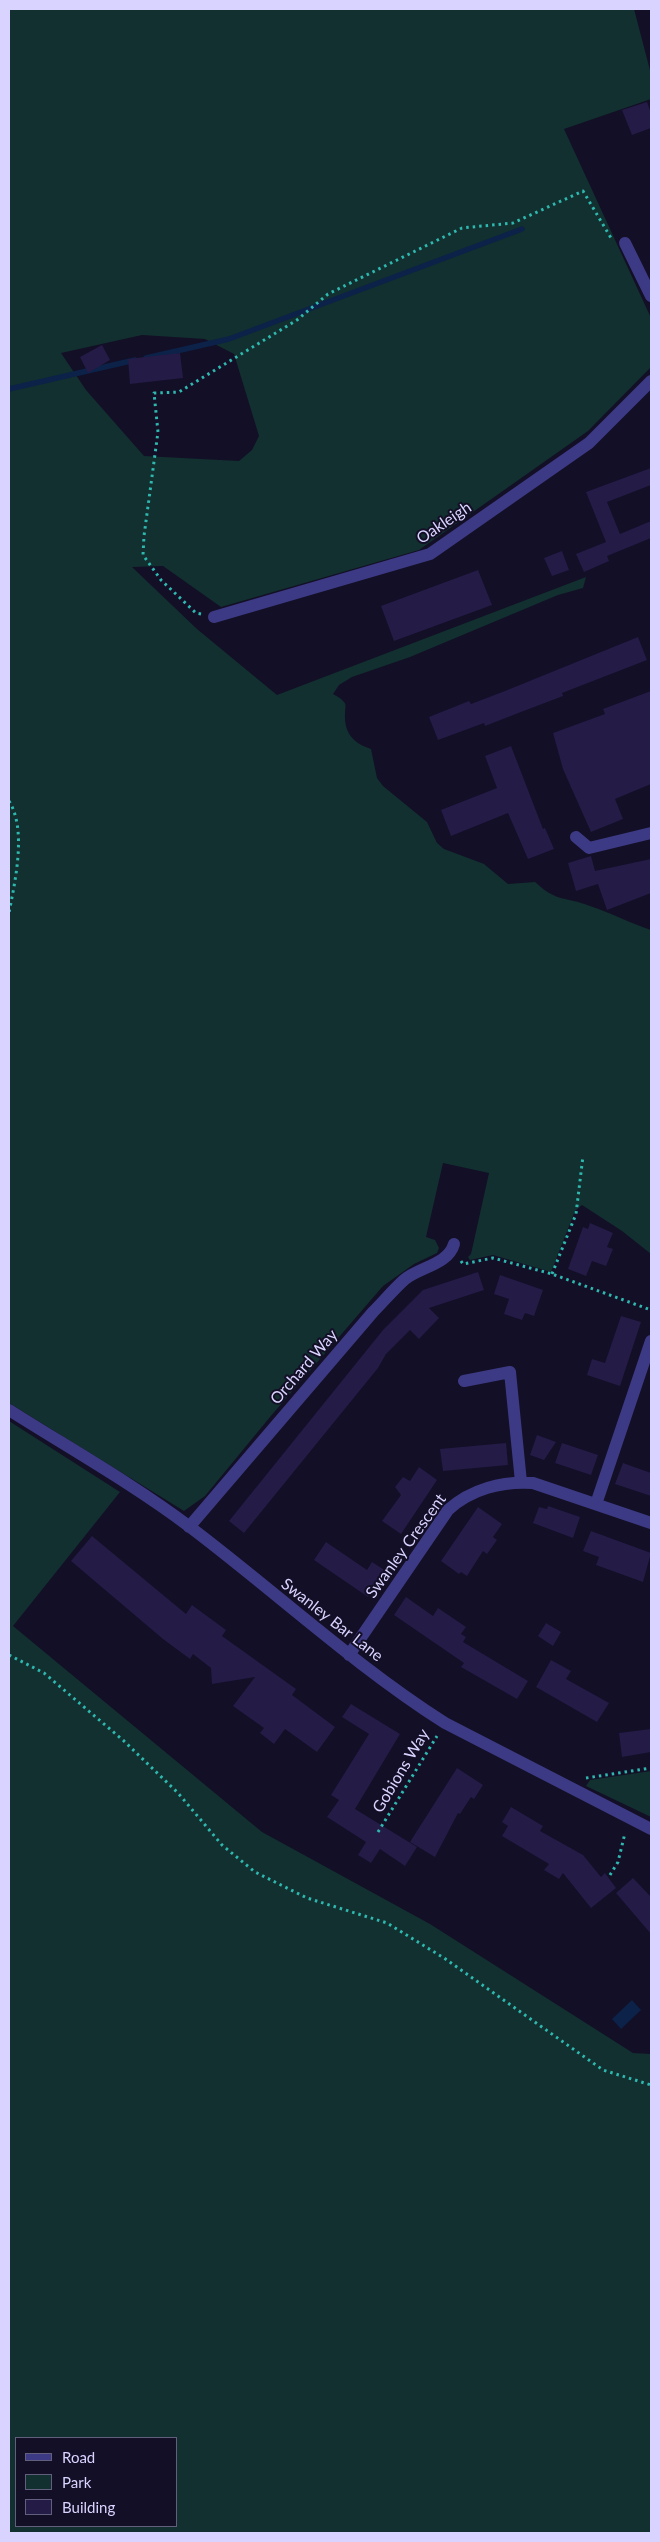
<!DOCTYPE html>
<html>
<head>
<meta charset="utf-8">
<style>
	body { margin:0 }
	#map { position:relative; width:660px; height:2542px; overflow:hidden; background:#130f26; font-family:Lato,sans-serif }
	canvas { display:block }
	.frame { position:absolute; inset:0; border:10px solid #d9d4ff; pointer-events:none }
	.legend { position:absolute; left:15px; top:2437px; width:162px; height:90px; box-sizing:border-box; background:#130f26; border:1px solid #625e7d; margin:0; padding:6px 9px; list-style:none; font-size:15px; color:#d9d4ff }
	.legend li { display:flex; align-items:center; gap:10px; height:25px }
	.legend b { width:25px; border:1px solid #625e7d }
</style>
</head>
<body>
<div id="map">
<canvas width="660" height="2542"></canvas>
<div class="frame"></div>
<ul class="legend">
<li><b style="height:6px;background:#3d3a85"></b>Road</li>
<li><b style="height:14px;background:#12302f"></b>Park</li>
<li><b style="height:14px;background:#241b47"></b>Building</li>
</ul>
</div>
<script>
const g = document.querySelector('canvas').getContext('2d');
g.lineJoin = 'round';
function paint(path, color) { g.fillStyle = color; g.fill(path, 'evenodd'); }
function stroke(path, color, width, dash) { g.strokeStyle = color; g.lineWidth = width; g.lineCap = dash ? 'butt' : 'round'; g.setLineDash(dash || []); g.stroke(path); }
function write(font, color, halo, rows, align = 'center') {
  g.font = font + ' Lato,sans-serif'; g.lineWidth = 4; g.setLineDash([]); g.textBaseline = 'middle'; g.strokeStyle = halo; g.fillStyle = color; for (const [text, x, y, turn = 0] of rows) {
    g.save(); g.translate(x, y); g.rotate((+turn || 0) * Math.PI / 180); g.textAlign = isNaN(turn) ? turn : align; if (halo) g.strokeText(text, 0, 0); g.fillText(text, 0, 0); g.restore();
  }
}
const green = new Path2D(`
	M 9,9 L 634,9 L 651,74 L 651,99 L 564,129 L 651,318 L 651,367 L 588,431 L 419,550 L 221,607 L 163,566 L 132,567 L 197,629 L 277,695 L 586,577 L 583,588 L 558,595 L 410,657 L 352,677 L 339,685 L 333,694 C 336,696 341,698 343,701 C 347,704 345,708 345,713 C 344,733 353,743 371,749 L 377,778 L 383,786 L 427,822 L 437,843 L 444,849 L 484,864 L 508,884 L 535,882 C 558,903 564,896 590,906 C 611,913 630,923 651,930 L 651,1254 L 622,1231 L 582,1205 L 575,1211 L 551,1272 L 493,1255 L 470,1260 L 468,1257 L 471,1254 L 489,1173 L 443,1163 L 426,1237 L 435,1240 L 439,1248 L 437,1253 L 414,1264 L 383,1286 L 270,1417 L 205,1496 L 184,1511 L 9,1403 ZM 142,335 L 205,339 L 234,354 L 259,436 L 252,450 L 239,461 L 144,456 L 86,390 L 61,353 Z
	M 9,1421 L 120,1492 L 13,1626 L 262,1832 L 430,1924 L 633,2053 L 651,2054 L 651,2533 L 9,2533 ZM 176,2438 L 176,2526 L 16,2526 L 16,2438 Z
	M 651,1771 L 651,1817 L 586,1786 L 590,1780 Z`);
const water = new Path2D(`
	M 632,2000 L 641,2010 L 621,2029 L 612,2019 Z`);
const stream = new Path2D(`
	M 146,358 L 229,339 L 522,229
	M 9,389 L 135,360`);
const building = new Path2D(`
	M 647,102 L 651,113 L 651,128 L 632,135 L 622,110 Z
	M 102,345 L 110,360 L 88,373 L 80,357 Z
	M 180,353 L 183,378 L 130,384 L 128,359 Z
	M 651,468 L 651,485 L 607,502 L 620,534 L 651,521 L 651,538 L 607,556 L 609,561 L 584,572 L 576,554 L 606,542 L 586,492 Z
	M 562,551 L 569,570 L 552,576 L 544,558 Z
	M 478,570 L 492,605 L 394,641 L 381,606 Z
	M 638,637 L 647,660 L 562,693 L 563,696 L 521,712 L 485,726 L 484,723 L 438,740 L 429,717 L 469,701 L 471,704 L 505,691 Z
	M 651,691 L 651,784 L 615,799 L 623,819 L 591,832 L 563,769 L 553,733 L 605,714 L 603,709 Z
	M 511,746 L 543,829 L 545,828 L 554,849 L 528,859 L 508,813 L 451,836 L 441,810 L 497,788 L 485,756 Z
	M 591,856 L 595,871 L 651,859 L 651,893 L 607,910 L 598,884 L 576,891 L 568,863 Z
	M 590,1223 L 613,1233 L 607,1247 L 613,1249 L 606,1266 L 592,1261 L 586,1276 L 568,1269 L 583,1227 L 588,1229 Z
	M 478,1272 L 484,1290 L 429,1308 L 439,1318 L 419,1339 L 410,1330 L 386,1354 L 378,1368 L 244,1533 L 229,1521 L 383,1330 L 423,1290 Z
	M 500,1275 L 543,1290 L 534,1316 L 525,1313 L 522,1320 L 504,1314 L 509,1299 L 494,1294 Z
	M 621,1316 L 641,1322 L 620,1386 L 587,1375 L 592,1359 L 605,1363 Z
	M 537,1435 L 556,1442 L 544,1460 L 530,1455 Z
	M 506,1443 L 508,1465 L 443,1471 L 440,1449 Z
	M 562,1443 L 598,1455 L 591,1475 L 555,1463 Z
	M 623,1463 L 651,1473 L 651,1496 L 615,1484 Z
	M 419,1467 L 437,1480 L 401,1534 L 382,1521 L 401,1495 L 395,1487 L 403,1477 L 410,1481 Z
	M 548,1506 L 580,1517 L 573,1538 L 533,1523 L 539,1507 L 547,1509 Z
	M 478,1507 L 502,1524 L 493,1537 L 497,1540 L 487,1554 L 483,1551 L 467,1576 L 461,1572 L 459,1574 L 441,1561 Z
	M 591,1531 L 651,1553 L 643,1582 L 596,1565 L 599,1557 L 583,1551 Z
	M 92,1536 L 186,1614 L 192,1605 L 226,1630 L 222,1636 L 296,1689 L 292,1695 L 335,1727 L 317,1752 L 285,1729 L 274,1744 L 260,1733 L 264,1728 L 233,1706 L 255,1677 L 212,1684 L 211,1668 L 193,1654 L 190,1659 L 163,1639 L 71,1561 Z
	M 326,1542 L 367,1570 L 372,1562 L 386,1571 L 368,1597 L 314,1560 Z
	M 406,1597 L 433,1616 L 438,1608 L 466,1627 L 461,1634 L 466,1637 L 463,1642 L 528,1681 L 517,1699 L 461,1667 L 464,1663 L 394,1615 Z
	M 546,1623 L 561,1632 L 553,1646 L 538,1636 Z
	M 551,1660 L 571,1671 L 566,1679 L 609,1703 L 597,1722 L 536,1687 Z
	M 351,1704 L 400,1734 L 355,1809 L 417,1847 L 405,1866 L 380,1849 L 371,1863 L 358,1855 L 366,1842 L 327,1817 L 339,1800 L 331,1795 L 369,1734 L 342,1717 Z
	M 651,1729 L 651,1752 L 622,1757 L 619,1733 Z
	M 457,1768 L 483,1785 L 474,1799 L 471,1797 L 460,1814 L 458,1813 L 435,1857 L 410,1842 Z
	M 511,1807 L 543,1826 L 540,1831 L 583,1855 L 601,1877 L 605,1873 L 616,1888 L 591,1908 L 563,1873 L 559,1879 L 544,1870 L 549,1864 L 502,1836 L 508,1826 L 502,1822 Z
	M 633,1878 L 651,1897 L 651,1934 L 616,1893 Z`);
const path = new Path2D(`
	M 201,614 L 196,613 L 161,580 L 143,555 L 144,536 L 158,432 L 154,393 L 179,392 L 297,320 L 328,294 L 462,228 L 513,223 L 583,191 L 611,238
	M 9,801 C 27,830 15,881 9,913
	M 461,1261 L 463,1264 L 493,1258 L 552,1274 L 651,1310
	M 552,1274 L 576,1214 L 583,1156
	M 9,1655 L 44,1673 L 124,1741 L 178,1793 L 222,1845 L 255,1872 L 307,1898 L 387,1923 L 444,1958 L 603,2070 L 651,2085
	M 586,1778 L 651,1768
	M 378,1832 L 437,1736
	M 610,1875 L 618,1862 L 625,1833`);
const minor = new Path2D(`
	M 625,243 L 651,296
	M 214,617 L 430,554 L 589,443 L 651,381
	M 576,837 L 589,848 L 651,833
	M 464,1381 L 510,1372 L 521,1482
	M 9,1410 C 69,1448 133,1484 190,1527 C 276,1592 354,1665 445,1723 L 651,1829
	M 596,1504 L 651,1341
	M 189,1527 L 373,1312 C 383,1302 393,1290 404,1280 C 419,1267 448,1265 454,1244
	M 349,1655 L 448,1510 C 471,1489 502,1481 533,1483 L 651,1523`);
const streetNames = [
	["Oakleigh",444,523,-34],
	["Orchard Way",304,1367,-49],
	["Swanley Crescent",406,1546,-54],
	["Swanley Bar Lane",332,1620,38],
	["Gobions Way",401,1771,-59]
];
paint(green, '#12302f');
paint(water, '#0c2248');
stroke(stream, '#0c2248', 5.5);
paint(building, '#241b47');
stroke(path, '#2fb8b0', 3, [2.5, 4]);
stroke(minor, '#3d3a85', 12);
write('16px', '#d9d4ff', '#130f26', streetNames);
</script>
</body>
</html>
